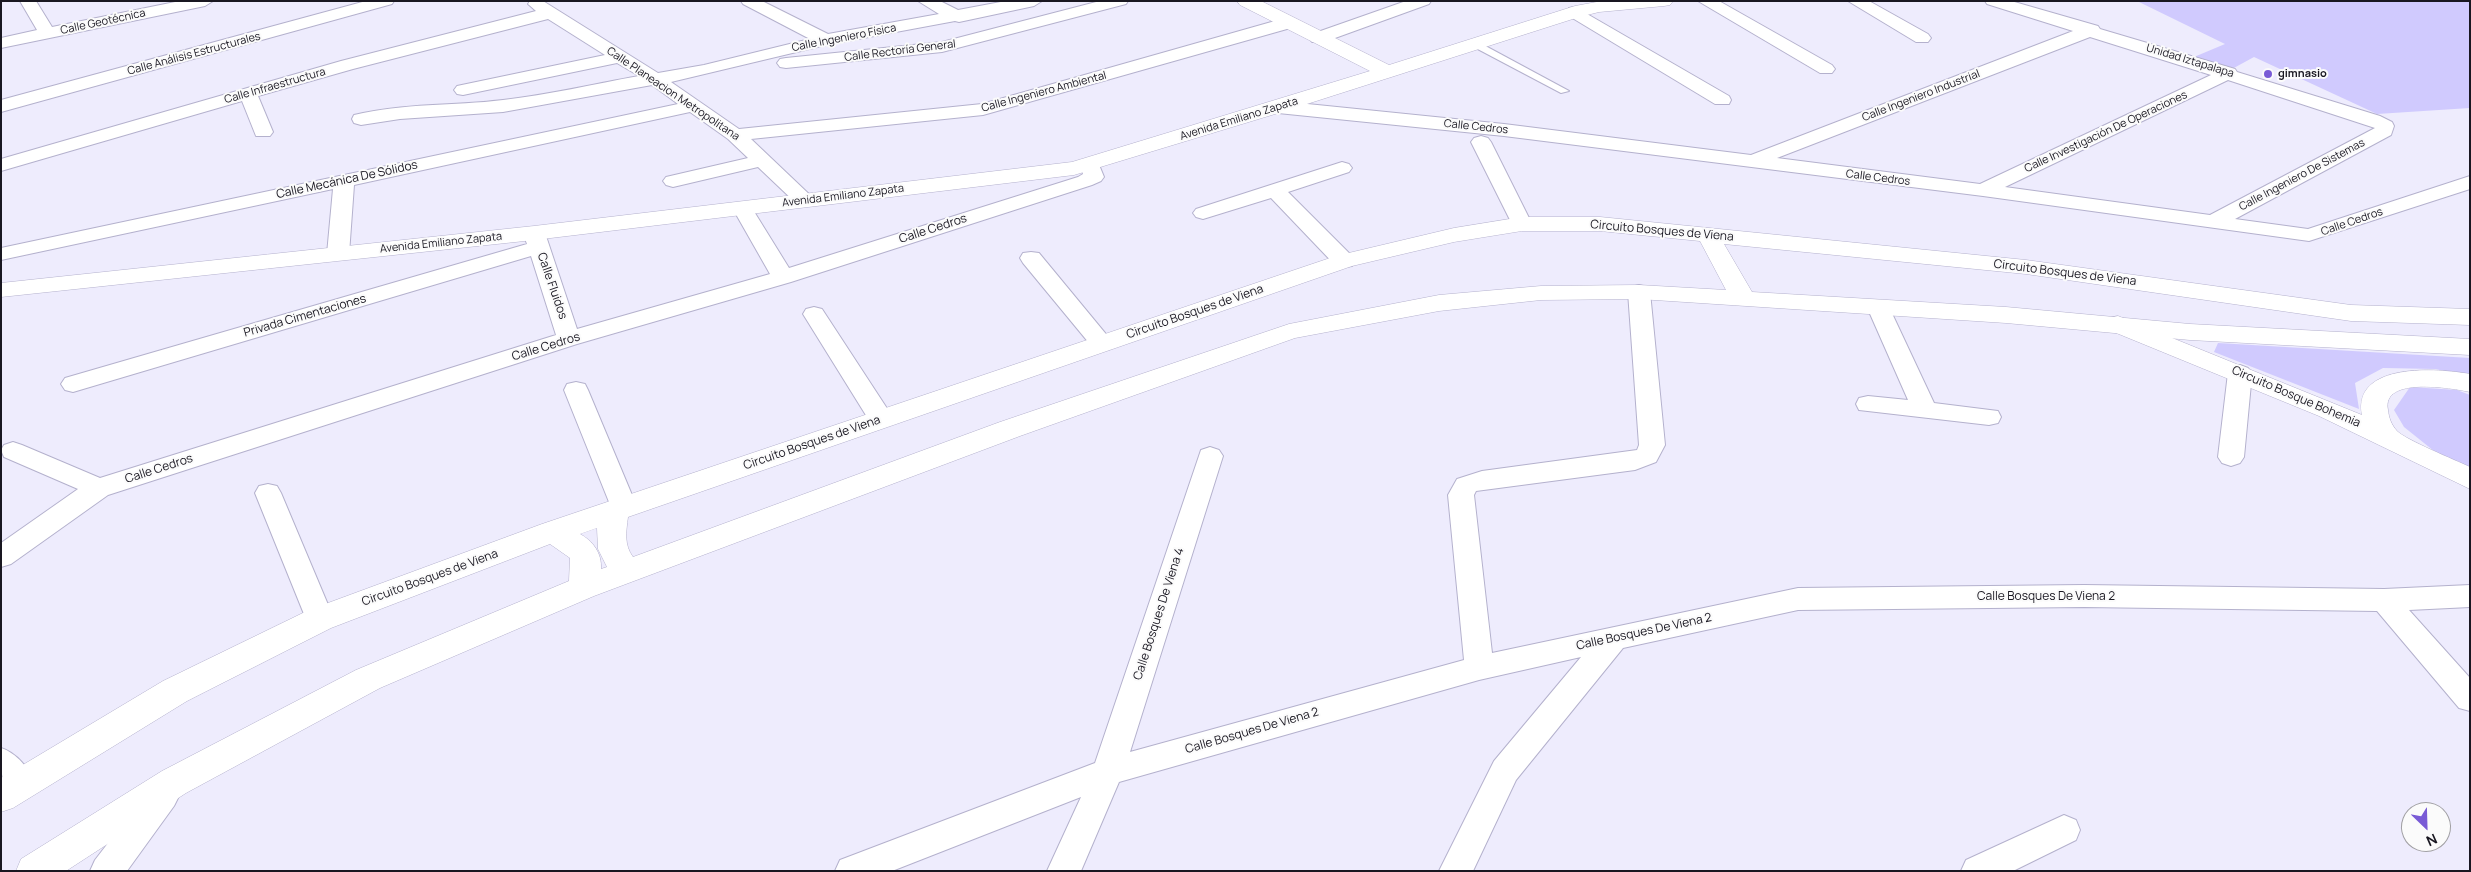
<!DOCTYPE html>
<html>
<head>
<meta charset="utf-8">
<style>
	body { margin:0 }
	#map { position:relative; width:2471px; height:872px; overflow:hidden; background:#eeecfd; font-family:Manrope,sans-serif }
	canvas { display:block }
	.frame { position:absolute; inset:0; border:2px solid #191721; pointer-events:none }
	.north { position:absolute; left:2401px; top:802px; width:50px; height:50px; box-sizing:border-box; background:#fbfbfb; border:1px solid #a1a0a4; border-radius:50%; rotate:156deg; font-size:14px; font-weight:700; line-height:20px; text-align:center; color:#191721 }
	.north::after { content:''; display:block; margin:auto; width:18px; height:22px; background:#795bd6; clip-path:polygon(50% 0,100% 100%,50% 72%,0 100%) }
</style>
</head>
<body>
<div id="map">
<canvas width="2471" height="872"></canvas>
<div class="frame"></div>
<div class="north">N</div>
</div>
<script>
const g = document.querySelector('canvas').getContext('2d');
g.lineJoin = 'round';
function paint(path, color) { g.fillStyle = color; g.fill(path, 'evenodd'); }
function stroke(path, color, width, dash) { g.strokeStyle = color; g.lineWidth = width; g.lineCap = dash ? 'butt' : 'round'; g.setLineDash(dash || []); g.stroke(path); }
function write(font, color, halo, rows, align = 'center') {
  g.font = font + ' Manrope,sans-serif'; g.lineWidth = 4; g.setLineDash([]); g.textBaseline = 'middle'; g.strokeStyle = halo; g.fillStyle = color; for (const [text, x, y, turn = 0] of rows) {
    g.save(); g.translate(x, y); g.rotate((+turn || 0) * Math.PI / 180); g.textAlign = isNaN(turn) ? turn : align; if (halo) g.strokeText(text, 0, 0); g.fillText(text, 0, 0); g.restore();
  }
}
const green = new Path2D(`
	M 2137,1 L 2470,1 L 2470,108 L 2377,114 L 2254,57 L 2232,69 L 2194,57 L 2225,44 Z
	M 2218,343 L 2470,358 L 2470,378 L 2436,369 L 2383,368 L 2355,383 L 2359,409 L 2214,352 Z
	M 2410,387 L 2457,390 L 2470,395 L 2470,471 L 2444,459 L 2404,427 L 2394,410 Z`);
const service = new Path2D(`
	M 1472,42 L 1478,42 L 1569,91 L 1561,93 L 1472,46 Z`);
const minor = new Path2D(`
	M 20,1 L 36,1 L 52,27 L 180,1 L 213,1 L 205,6 L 1,48 L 1,38 L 37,30 Z
	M 366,1 L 394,1 L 392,4 L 1,112 L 1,100 Z
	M 530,1 L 543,1 L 658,73 L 704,65 L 810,39 L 743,4 L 741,1 L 762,1 L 828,34 L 939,14 L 918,1 L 940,1 L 958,10 L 1006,1 L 1042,1 L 1034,6 L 959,22 L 955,21 L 826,45 L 671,82 L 739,129 L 982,104 L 1282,19 L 1294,19 L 1296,23 L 1294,27 L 983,115 L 751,139 L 811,196 L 814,200 L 811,204 L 804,206 L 797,204 L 758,167 L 673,187 L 666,185 L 663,181 L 666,177 L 748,158 L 728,139 L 690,112 L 354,185 L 349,254 L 346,259 L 338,260 L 330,259 L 327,254 L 333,189 L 1,260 L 1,248 L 678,104 L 652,85 L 503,112 L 400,119 L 361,125 L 354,123 L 352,119 L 354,115 C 403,103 454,106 503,100 C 548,95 594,84 639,76 L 617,63 L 463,95 L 457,94 L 454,90 L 457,86 L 605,55 L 548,19 L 353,69 L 258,96 L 273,132 L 270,136 L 256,136 L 242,101 L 1,171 L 1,159 L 341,61 L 536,11 L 528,4 Z
	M 1100,1 L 1128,1 L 1126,4 L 942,52 L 786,68 L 780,67 L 777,63 L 780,59 L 786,58 L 942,42 Z
	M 1406,1 L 1431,1 L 1429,4 L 1324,42 L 1312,42 L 1309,38 L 1312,34 Z
	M 1698,1 L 1719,1 L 1832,65 L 1835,69 L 1832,73 L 1820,73 Z
	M 1848,1 L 1869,1 L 1928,34 L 1931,38 L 1928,42 L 1916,42 Z
	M 1985,1 L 2011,1 L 2098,26 L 2100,29 L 2235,69 L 2237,72 L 2380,116 L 2392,122 L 2394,126 L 2391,135 L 2235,219 L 2308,229 L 2470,176 L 2470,189 L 2309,241 L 1983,196 L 1504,136 L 1278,113 L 1271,111 L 1269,107 L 1271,103 L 1278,101 L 1504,124 L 1751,155 L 2073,31 L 1987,4 ZM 2090,37 L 2211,75 L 1980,184 L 1777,158 ZM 2228,80 L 2375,128 L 2210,215 L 2005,187 Z
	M 1575,7 L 1729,96 L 1731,100 L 1729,104 L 1715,104 L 1569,16 L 1567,12 L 1569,8 Z
	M 1481,136 L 1488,138 L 1491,142 L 1532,224 L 1529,228 L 1522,230 L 1515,228 L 1512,224 L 1471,142 L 1474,138 Z
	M 1090,158 L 1097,160 L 1104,177 L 1101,181 L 1092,185 L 791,282 L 577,344 L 108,495 L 11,564 L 1,567 L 1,543 L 78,489 L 4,457 L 1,450 L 4,445 L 13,442 L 22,445 L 100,478 L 556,335 L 531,256 L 73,392 L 65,390 L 61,384 L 65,378 L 527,244 L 523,233 L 527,229 L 534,227 L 541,229 L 545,233 L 577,329 L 770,274 L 733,209 L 736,205 L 743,203 L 750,205 L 789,268 L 1078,177 L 1083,174 L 1080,164 L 1083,160 Z
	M 1342,162 L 1349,164 L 1352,168 L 1349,172 L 1288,192 L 1352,256 L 1355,261 L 1352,266 L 1344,267 L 1336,266 L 1271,198 L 1203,219 L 1196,217 L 1193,213 L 1196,209 Z
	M 1031,252 L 1039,253 L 1110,339 L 1114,344 L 1110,349 L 1102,351 L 1094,349 L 1023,263 L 1020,258 L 1023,253 Z
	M 1639,285 L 1647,287 L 1650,292 L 1665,445 L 1656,462 L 1635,470 L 1476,491 L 1474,495 L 1492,653 L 1798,588 L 2084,585 L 2384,589 L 2470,585 L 2470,607 L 2409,610 L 2470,678 L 2470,711 L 2459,708 L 2377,611 L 2084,607 L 1798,610 L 1623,648 L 1516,780 L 1473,871 L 1439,871 L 1494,761 L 1581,657 L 1479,680 L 1119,782 L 1081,871 L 1047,871 L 1081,797 L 892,871 L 835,871 L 840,860 L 1095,763 L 1201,450 L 1210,447 L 1219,450 L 1223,456 L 1130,752 L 1464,660 L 1448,495 L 1457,479 L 1482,471 L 1637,450 L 1639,445 L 1628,292 L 1631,287 Z
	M 1878,300 L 1886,302 L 1889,307 L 1934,403 L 1998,411 L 2001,417 L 1998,423 L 1989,425 L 1859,410 L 1856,404 L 1859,398 L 1868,396 L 1908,400 L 1867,307 L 1870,302 Z
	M 814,307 L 822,309 L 890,413 L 893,419 L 890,425 L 881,427 L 872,425 L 803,314 L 806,309 Z
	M 2240,365 L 2248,368 L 2252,373 L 2244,457 L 2240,463 L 2231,466 L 2222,463 L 2218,457 L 2228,373 L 2232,368 Z
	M 576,382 L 585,384 L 588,390 L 637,507 L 633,514 L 624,516 L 615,514 L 611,507 L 564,390 L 567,384 Z
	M 268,484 L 277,486 L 281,493 L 334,619 L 330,627 L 320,630 L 310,627 L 306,619 L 255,493 L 259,486 Z
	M 1,748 C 17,753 29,769 36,784 L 31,794 C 0,807 1,771 1,748 Z
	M 163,782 L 174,786 L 179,796 L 174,806 L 127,871 L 90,871 L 95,860 L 152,786 Z
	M 2064,815 L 2076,820 L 2080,830 L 2076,840 L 2013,871 L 1961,871 L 1966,860 Z`);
const tertiary = new Path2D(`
	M 1237,1 L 1261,1 L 1389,65 L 1575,6 L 1602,1 L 1673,1 L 1670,5 L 1664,6 L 1599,12 L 1579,17 L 1285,111 L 1074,175 L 534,240 L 1,297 L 1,283 L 534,226 L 1072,162 L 1370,71 L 1240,5 Z
	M 2118,316 L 2362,415 C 2352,362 2438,368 2470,374 L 2470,392 C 2452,388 2381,376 2388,410 C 2389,418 2391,424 2397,431 C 2406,440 2455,460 2470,467 L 2470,489 L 2319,416 L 2109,330 L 2105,324 L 2109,318 Z`);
const secondary = new Path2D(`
	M 1522,217 L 1600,217 L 2026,260 L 2351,305 L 2470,309 L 2470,325 L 2351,321 L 2026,274 L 1724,244 L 1752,292 L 2006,307 L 2190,324 L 2470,339 L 2470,355 L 2190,340 L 2006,323 L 1639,299 L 1541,300 L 1439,311 L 1295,338 L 1020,436 L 594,596 L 380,688 L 186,793 L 66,871 L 16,871 L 21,859 L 162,771 L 356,670 L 569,581 L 570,558 L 550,544 L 331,628 L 187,701 L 13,808 L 1,812 L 1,778 L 163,681 L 309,610 L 542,524 L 1336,256 L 1454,228 ZM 1522,231 L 1600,231 L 1700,241 L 1726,290 L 1639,285 L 1541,286 L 1439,295 L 1289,324 L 1000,422 L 633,557 C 624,545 626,532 628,517 L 1352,266 L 1454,242 ZM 597,528 L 598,549 L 607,567 L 601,569 C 602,553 593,541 580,534 Z`);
const markers = [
	[2268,74,5,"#795bd6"]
];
const farStreetnames = [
	["Calle Geotécnica",103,22,-12],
	["Calle Ingeniero Física",844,38,-11],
	["Calle Rectoría General",900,51,-7],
	["Calle Análisis Estructurales",194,54,-15],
	["Unidad Iztapalapa",2190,61,17],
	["Calle Infraestructura",275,86,-16],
	["Calle Ingeniero Ambiental",1044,92,-15],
	["Calle Planeacion Metropolitana",673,94,34],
	["Calle Ingeniero Industrial",1921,96,-21],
	["Avenida Emiliano Zapata",1239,119,-17],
	["Calle Cedros",1476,127,6],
	["Calle Investigación De Operaciones",2106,132,-25],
	["Calle Ingeniero De Sistemas",2302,175,-28],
	["Calle Cedros",1878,178,7],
	["Avenida Emiliano Zapata",843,196,-7],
	["Calle Cedros",2352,222,-19],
	["Avenida Emiliano Zapata",441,243,-6]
];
const farPoinames = [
	["gimnasio",2278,74]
];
const streetNames = [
	["Calle Mecánica De Sólidos",347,180,-12],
	["Calle Cedros",933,229,-18],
	["Circuito Bosques de Viena",1662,231,5],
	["Circuito Bosques de Viena",2065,273,7],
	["Calle Fluidos",552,286,71],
	["Circuito Bosques de Viena",1195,312,-19],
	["Privada Cimentaciones",305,316,-16],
	["Calle Cedros",546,347,-17],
	["Circuito Bosque Bohemia",2296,397,23],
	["Circuito Bosques de Viena",812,443,-19],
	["Calle Cedros",159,469,-18],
	["Circuito Bosques de Viena",430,578,-20],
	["Calle Bosques De Viena 2",2046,597],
	["Calle Bosques De Viena 4",1159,614,-72],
	["Calle Bosques De Viena 2",1644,632,-12],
	["Calle Bosques De Viena 2",1252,731,-16]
];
paint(green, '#d0cafe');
stroke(service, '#b4b1cd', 2);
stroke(minor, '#b4b1cd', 2);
stroke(tertiary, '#b4b1cd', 1);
stroke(secondary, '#b4b1cd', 1);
paint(service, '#fff');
paint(minor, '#fff');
paint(tertiary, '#fff');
paint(secondary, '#fff');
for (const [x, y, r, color] of markers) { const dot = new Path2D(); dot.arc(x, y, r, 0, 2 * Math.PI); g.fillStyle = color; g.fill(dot); stroke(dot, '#fbfbfb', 2); }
write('11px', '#191721', '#fbfbfb', farStreetnames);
write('bold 11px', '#191721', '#fbfbfb', farPoinames, 'left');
write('12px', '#191721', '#fbfbfb', streetNames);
</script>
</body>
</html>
